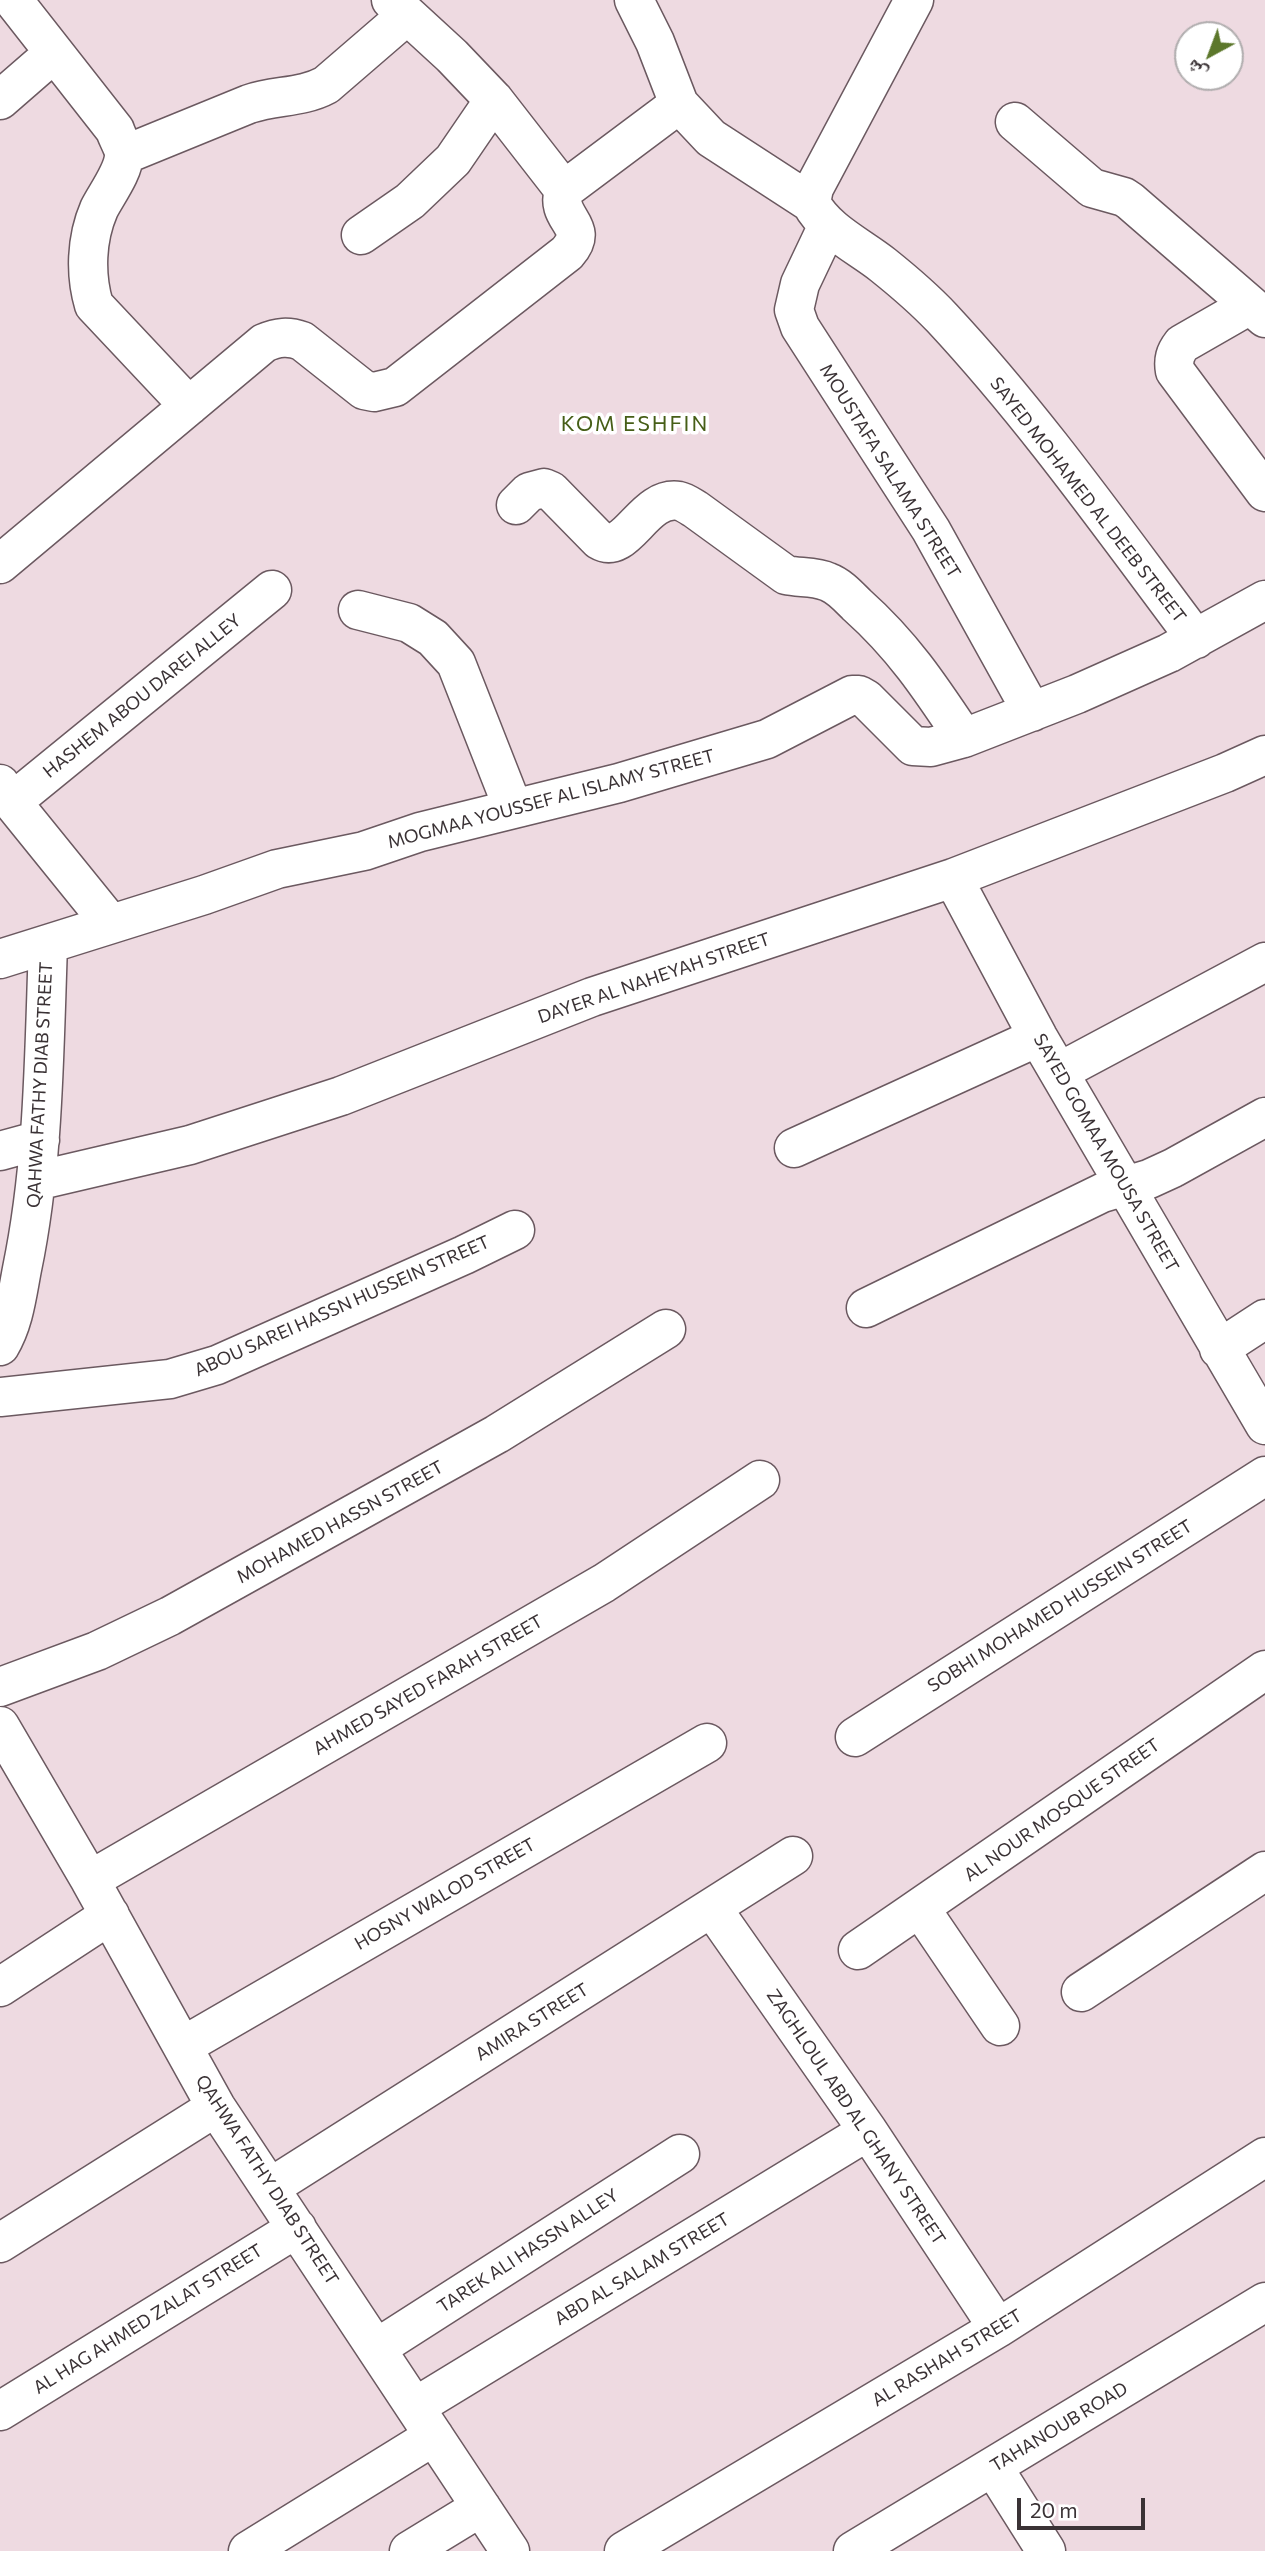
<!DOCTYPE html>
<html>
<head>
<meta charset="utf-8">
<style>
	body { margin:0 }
	#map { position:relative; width:1265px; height:2551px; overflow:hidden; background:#eedae1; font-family:Commissioner,"Noto Naskh Arabic",sans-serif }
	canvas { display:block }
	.north { position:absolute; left:1174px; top:21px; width:70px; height:70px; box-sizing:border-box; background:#fff; border:2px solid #b0adae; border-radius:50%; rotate:221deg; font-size:19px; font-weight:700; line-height:28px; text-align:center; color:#3a3235 }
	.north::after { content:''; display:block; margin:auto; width:24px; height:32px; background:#5c772b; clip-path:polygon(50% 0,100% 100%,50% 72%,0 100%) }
	.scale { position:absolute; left:1017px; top:2498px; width:128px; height:32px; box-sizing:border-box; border:4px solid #3a3235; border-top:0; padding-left:9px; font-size:21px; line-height:24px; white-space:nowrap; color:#3a3235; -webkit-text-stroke:5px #fff; paint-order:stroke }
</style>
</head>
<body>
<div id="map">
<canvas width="1265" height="2551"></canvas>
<div class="north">ش</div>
<div class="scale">20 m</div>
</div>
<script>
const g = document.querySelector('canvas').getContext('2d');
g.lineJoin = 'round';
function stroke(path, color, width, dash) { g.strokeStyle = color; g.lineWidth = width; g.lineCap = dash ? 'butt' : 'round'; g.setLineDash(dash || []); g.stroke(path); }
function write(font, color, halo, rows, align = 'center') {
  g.font = font + ' Commissioner,sans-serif'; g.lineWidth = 7; g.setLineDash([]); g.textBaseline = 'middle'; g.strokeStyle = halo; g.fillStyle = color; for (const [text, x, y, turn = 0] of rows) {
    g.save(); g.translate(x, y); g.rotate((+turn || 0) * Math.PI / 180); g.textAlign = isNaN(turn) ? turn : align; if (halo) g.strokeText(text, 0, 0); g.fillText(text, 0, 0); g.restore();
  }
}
const minor = new Path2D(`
	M 13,0 L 115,130 C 117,137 124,148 124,155 C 124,171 106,195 99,209 C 86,239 85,275 94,305 L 189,406
	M 391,0 L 452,56 L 494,100 L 564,190
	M 634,0 L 655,42 L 679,104 L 711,138 L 811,203
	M 914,0 L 814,188 L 811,203 C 826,231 859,246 883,265 C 903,281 924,299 942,318 C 1035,418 1114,530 1196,639
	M 0,100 L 54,53
	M 1015,122 L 1092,188 L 1124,197 L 1130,201 L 1265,318
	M 124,155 L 249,104 C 275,95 302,98 326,85 L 406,16
	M 828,225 L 800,284 L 794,310 L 800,327 L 931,530 L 1032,712
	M 361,235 L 410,201 L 453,160 L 494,100
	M 1250,305 L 1182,344 C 1175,353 1173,360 1175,371 L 1265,492
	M 516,505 L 529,492 L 544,488 L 551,491 L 599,540 C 627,557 643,495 679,501 C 684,502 690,506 695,509 L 786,575 C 799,578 815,576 828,582 C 839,586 848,596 857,605 C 903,646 930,687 964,738
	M 0,564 L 264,343 C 278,337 288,336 302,341 L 364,390 L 374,392 L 395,387 L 567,253 C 592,225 554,220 564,190 L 679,104
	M 358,610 L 409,623 L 433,638 L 456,663 L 513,808
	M 0,784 L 12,802 L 110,923
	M 12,802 L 272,590
	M 953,878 L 1038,1037 L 1265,1425
	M 0,959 L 204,895 L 277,869 L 364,851 L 420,832 L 619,783 L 767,739 L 852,695 L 859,695 L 866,699 L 913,746 L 931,747 L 964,738 L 1077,694 L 1169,653 L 1265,600
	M 1059,1072 L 1265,962
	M 794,1148 L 1038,1037
	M 0,1151 L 40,1140
	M 36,1181 L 190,1145 L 341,1096 L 592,997 L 953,878 L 1225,773 L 1265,755
	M 866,1308 L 1102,1193 L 1149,1179 L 1173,1168 L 1265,1117
	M 0,1346 C 14,1323 17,1295 22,1269 C 44,1163 44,1053 48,945
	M 1219,1349 L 1265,1319
	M 0,1397 L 170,1379 L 217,1365 L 464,1255 L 515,1230
	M 0,1687 L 97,1651 L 170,1616 L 497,1434 L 666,1329
	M 0,1726 L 90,1880 L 216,2107 L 510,2551
	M 855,1737 L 1265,1476
	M 90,1880 L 604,1583 L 760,1480
	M 712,1908 L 868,2131 L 998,2328
	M 920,1908 L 1000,2026
	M 858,1950 L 1265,1670
	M 0,1987 L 110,1915
	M 1081,1992 L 1265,1871
	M 183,2046 L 707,1743
	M 271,2187 L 793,1856
	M 0,2243 L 216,2107
	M 377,2348 L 680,2154
	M 415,2407 L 868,2131
	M 0,2411 L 297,2228
	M 993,2467 L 1046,2551
	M 248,2551 L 434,2436
	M 409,2551 L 481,2507
	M 624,2551 L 998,2328 L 1265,2157
	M 853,2551 L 1265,2302`);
const streetNames = [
	["MOUSTAFA SALAMA STREET",890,471,58],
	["SAYED MOHAMED AL DEEB STREET",1088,500,52],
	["HASHEM ABOU DAREI ALLEY",142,696,-39],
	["MOGMAA YOUSSEF AL ISLAMY STREET",551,799,-15],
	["DAYER AL NAHEYAH STREET",654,978,-19],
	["QAHWA FATHY DIAB STREET",40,1085,-87],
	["SAYED GOMAA MOUSA STREET",1106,1153,60],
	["ABOU SAREI HASSN HUSSEIN STREET",342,1306,-24],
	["MOHAMED HASSN STREET",340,1522,-29],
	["SOBHI MOHAMED HUSSEIN STREET",1060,1606,-32],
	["AHMED SAYED FARAH STREET",428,1685,-30],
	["AL NOUR MOSQUE STREET",1062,1810,-35],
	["HOSNY WALOD STREET",445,1894,-30],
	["AMIRA STREET",532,2022,-32],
	["ZAGHLOUL ABD AL GHANY STREET",856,2117,56],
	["QAHWA FATHY DIAB STREET",267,2180,57],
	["TAREK ALI HASSN ALLEY",528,2251,-33],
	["ABD AL SALAM STREET",642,2269,-31],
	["AL HAG AHMED ZALAT STREET",148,2319,-32],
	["AL RASHAH STREET",947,2358,-31],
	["TAHANOUB ROAD",1059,2427,-31]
];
const quarterNames = [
	["KOM ESHFIN",635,424]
];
stroke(minor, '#6b5960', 41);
stroke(minor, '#fff', 38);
write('18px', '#3a3235', '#fff', streetNames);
g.letterSpacing = '2px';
write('21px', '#465e17', '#fff', quarterNames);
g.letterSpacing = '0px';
</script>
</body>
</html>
